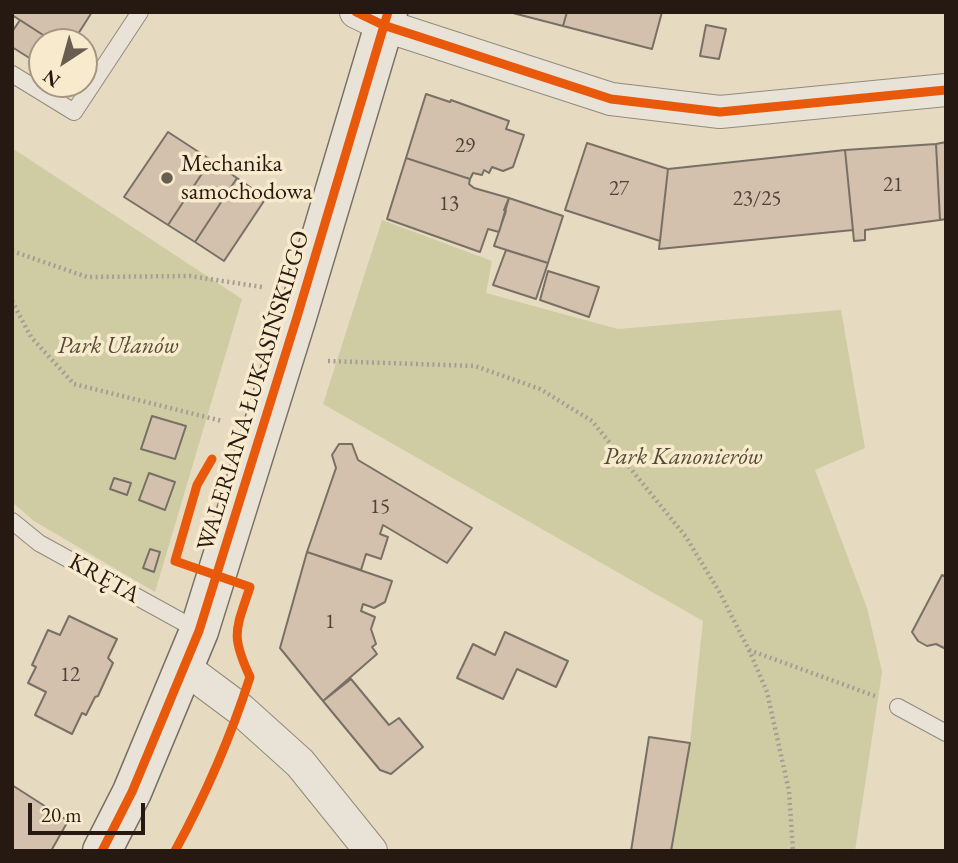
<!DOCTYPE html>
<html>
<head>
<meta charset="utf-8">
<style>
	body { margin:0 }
	#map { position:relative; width:958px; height:863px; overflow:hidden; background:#e6dac1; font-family:"EB Garamond",serif }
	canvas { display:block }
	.frame { position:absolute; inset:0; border:14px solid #251911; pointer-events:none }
	.north { position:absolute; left:28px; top:28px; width:70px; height:70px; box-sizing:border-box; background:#f8eacd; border:2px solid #a49682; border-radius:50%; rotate:216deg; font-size:19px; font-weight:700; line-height:28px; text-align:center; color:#251911 }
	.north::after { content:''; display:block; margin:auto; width:24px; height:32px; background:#695d4f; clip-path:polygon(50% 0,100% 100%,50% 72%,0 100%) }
	.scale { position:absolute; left:28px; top:803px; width:117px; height:32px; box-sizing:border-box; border:4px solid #251911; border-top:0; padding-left:9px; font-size:21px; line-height:24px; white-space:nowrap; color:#251911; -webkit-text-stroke:5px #f8eacd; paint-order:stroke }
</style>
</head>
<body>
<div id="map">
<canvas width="958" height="863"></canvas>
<div class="frame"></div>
<div class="north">N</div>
<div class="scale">20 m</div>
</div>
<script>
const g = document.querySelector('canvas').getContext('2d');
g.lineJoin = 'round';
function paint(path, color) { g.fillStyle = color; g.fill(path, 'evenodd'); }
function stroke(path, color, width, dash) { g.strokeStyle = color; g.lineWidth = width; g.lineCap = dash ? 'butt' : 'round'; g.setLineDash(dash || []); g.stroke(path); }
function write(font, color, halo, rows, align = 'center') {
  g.font = font + ' "EB Garamond",serif'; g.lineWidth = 7; g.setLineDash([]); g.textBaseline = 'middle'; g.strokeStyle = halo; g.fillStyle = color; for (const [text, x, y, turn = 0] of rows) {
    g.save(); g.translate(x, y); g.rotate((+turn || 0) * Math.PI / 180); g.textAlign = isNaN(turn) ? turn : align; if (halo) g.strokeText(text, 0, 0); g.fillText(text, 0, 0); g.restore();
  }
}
const green = new Path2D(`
	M 12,148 L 242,299 L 155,592 L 34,521 L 12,502 Z
	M 382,220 L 492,261 L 486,293 L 618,329 L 841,310 L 865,448 L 815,470 L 867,608 L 882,672 L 855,851 L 671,851 L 690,743 L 703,621 L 323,404 Z`);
const building = new Path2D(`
	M 12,12 L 92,12 L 73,42 L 54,42 L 12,15 Z
	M 509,12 L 567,12 L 563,26 Z
	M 567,12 L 662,12 L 652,49 L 563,26 Z
	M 20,20 L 54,42 L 42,42 L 42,66 L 12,47 L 12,32 Z
	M 706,25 L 726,29 L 719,59 L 700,56 Z
	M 426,94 L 450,102 L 451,100 L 509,121 L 506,129 L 524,135 L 513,167 L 503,171 L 492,167 L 489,173 L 484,170 L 482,175 L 473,173 L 470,179 L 406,158 Z
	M 168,132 L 211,160 L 168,225 L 124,197 Z
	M 946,142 L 946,219 L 940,220 L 936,144 Z
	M 587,143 L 668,169 L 660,241 L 565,210 Z
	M 936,144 L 940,220 L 865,230 L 865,240 L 854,241 L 845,150 Z
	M 845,150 L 853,230 L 659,249 L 668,169 Z
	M 406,158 L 470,179 L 469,184 L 474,188 L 509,198 L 499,232 L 488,229 L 480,252 L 387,219 Z
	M 211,160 L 237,178 L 195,242 L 168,225 Z
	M 237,178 L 266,198 L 224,261 L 195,242 Z
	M 509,198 L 563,216 L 548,263 L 494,246 L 506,211 L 504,210 Z
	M 506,250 L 548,263 L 536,299 L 493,285 Z
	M 548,271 L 599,287 L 589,317 L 540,300 Z
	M 152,416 L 186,426 L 175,459 L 141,449 Z
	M 339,444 L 352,444 L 358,460 L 472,528 L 447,563 L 383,525 L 380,534 L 388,537 L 381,559 L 366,554 L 361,570 L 307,552 L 336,468 L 332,455 Z
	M 149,473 L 175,482 L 165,510 L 139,500 Z
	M 114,478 L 131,483 L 127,495 L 110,489 Z
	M 150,549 L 160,552 L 154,572 L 143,568 Z
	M 307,552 L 392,581 L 385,602 L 374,608 L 363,604 L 361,611 L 375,617 L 371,629 L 376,644 L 372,647 L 377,654 L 323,701 L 280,648 Z
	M 942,575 L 946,577 L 946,649 L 936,644 L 927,646 L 918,641 L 912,632 Z
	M 69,616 L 117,639 L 108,658 L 113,663 L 98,696 L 95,697 L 86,715 L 82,713 L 72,734 L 35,715 L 46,692 L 28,683 L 36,667 L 32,665 L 48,630 L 60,635 Z
	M 505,632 L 568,661 L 556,687 L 517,669 L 503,699 L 457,678 L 473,644 L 495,655 Z
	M 351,679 L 389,725 L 399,718 L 423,747 L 391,774 L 380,770 L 323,701 Z
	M 649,737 L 690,743 L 671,851 L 631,851 Z
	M 12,785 L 68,821 L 51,851 L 12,851 Z`);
const path = new Path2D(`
	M 12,251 L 87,277 L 190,276 L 262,287
	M 12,301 L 31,337 L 74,384 L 222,421
	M 328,361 L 475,366 L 540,389 L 592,421 L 686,537 L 720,593 L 749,650 L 767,692 L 789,791 L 793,851
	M 749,650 L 875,696`);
const lane = new Path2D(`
	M 12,74 L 74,112 L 140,12
	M 12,521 L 39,543 L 199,631
	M 898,707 L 946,733`);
const street = new Path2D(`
	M 356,12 L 383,25 L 611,99 L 720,112 L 946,90
	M 185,668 L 240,709 L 300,763 L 371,851`);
const secondary = new Path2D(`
	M 102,851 L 132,792 L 199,631 L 297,317 L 388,12`);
const cycleway = new Path2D(`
	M 356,12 L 383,25 L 611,99 L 720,112 L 946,90
	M 102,851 L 132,792 L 199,631 L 297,317 L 388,12
	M 175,851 C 205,796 231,736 250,677 C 230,634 236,630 250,587 L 175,561 L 197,485 L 212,459`);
const markers = [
	[167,178,7,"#695d4f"]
];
const numberNames = [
	["29",465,146],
	["21",893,185],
	["27",619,189],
	["23/25",757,199],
	["13",449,204],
	["15",380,507],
	["1",330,622],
	["12",70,675]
];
const poiNames = [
	["Mechanika",181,164],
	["samochodowa",181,192]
];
const parkNames = [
	["Park Ułanów",118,346],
	["Park Kanonierów",683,457]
];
const streetNames = [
	["WALERIANA ŁUKASIŃSKIEGO",254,391,-73],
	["KRĘTA",104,579,29]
];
paint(green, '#cfcca4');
paint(building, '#d3c1ae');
stroke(building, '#787064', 2);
stroke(lane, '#938a7c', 18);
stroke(street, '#938a7c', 34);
stroke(secondary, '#787064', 41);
stroke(path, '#a59e95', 4.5, [2, 3.5]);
stroke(lane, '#e9e3d7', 16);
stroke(street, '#e9e3d7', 32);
stroke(secondary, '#e9e3d7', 38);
stroke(cycleway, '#e8590c', 9);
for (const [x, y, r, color] of markers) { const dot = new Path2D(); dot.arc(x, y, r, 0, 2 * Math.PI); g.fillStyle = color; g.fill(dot); stroke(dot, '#f8eacd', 2.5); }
write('21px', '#504338', null, numberNames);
write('24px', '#251911', '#f8eacd', poiNames, 'left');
write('italic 24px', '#534b36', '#f8eacd', parkNames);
write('24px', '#251911', '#f8eacd', streetNames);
</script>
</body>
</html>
